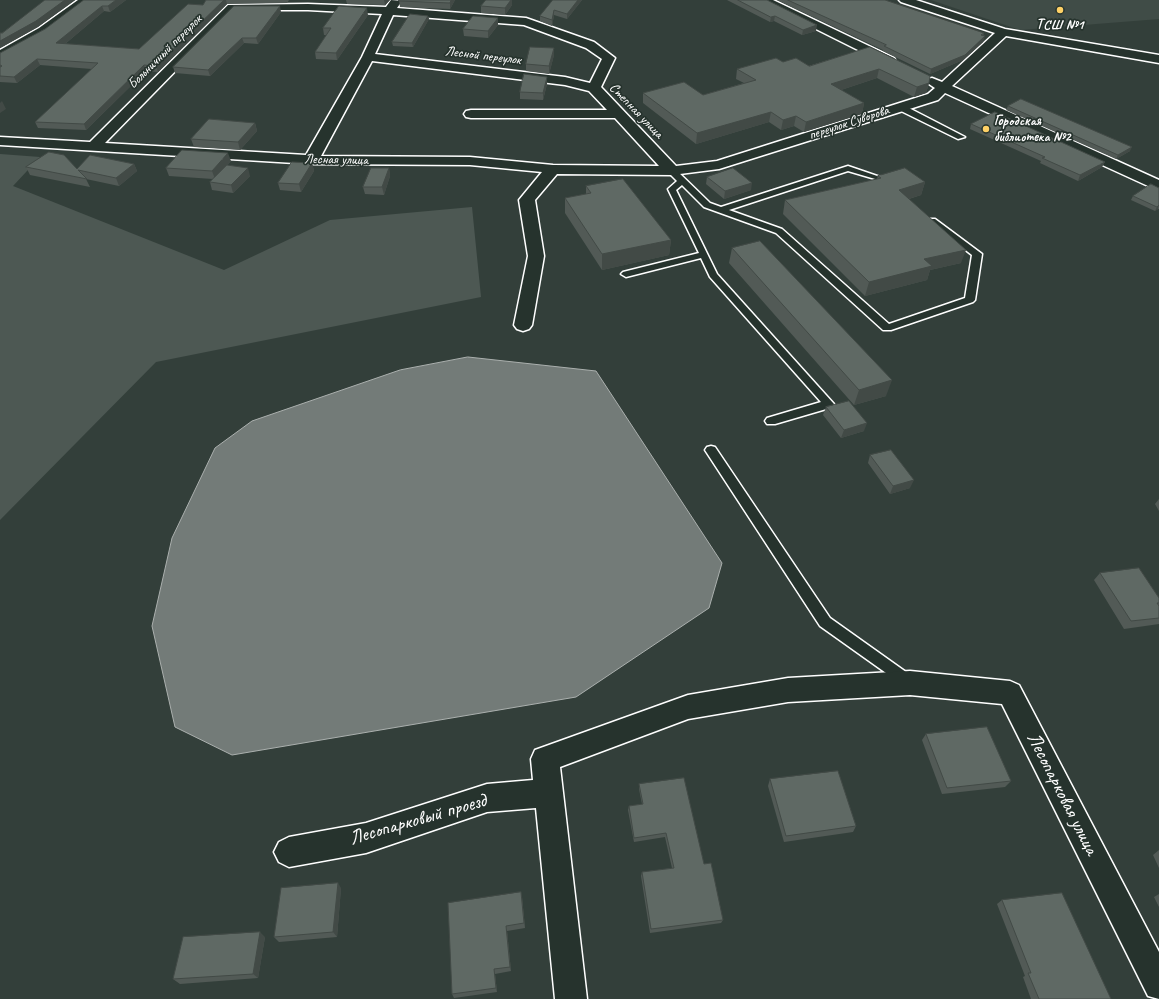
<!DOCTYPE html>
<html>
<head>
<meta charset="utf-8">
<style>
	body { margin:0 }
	canvas { display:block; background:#333f3a }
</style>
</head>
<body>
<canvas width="1159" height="999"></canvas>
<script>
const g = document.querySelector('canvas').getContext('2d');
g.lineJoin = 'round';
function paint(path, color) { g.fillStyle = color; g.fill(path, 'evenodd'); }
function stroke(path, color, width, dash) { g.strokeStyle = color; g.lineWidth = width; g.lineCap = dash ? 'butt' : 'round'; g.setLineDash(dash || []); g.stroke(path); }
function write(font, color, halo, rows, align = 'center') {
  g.font = font + ' Caveat,sans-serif'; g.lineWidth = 3.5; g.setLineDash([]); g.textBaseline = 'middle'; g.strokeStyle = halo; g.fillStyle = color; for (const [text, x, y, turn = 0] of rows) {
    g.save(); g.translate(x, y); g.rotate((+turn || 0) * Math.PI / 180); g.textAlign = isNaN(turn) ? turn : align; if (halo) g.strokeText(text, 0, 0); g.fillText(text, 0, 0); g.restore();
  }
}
const built = new Path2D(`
	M 931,0 L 1159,0 L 1159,19 L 1020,30 Z`);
const green = new Path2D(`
	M 0,154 L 40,157 L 13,186 L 224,270 L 330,220 L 472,207 L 481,297 L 156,362 L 0,520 Z`);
const water = new Path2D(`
	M 468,357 L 596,371 L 722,563 L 709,608 L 576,697 L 232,755 L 175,727 L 152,626 L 172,538 L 215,448 L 252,421 L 400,370 Z`);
const lane = new Path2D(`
	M 897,105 L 903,105 L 965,137 L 958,139 L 897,109 Z
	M 848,166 L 886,179 L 882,181 L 848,171 L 729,210 L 782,229 L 889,324 L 965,298 L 972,255 L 928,221 L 929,219 L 935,219 L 982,254 L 975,300 L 973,302 L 891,330 L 883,330 L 776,233 L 704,207 L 682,185 L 676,190 L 717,274 L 834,404 L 833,407 L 775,424 L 767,424 L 765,421 L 767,418 L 821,402 L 710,277 L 701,258 L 626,277 L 621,274 L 623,272 L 699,253 L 668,189 L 677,181 L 669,173 L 669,169 L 675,169 L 710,203 L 721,207 Z
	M 711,446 L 715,447 L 830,618 L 913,677 L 915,681 L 913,685 L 908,687 L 903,685 L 820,626 L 707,453 L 705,450 L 707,447 Z`);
const street = new Path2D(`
	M 78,0 L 91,0 L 47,34 L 0,59 L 0,50 L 39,28 Z
	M 391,0 L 402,1 L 397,8 L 526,18 L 594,42 L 615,58 L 601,87 L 676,166 L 717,161 L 928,94 L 935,88 L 926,82 L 927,79 L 932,78 L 942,82 L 995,33 L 901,2 L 899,0 L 916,0 L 1005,29 L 1159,55 L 1159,63 L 1006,36 L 952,86 L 1159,180 L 1159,191 L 945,93 L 938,100 L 719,169 L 672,175 L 557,174 L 535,200 L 544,256 L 532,325 L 529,329 L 523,331 L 517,329 L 514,325 L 528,256 L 519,200 L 542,172 L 470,165 L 311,164 L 0,145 L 0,137 L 90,142 L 228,5 L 308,4 L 386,7 ZM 235,10 L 308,10 L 382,14 L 362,57 L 306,155 L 105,143 ZM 393,15 L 524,25 L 586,48 L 602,59 L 590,83 L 565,77 L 375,54 ZM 372,61 L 565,85 L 589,91 L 607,110 L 471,110 L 466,111 L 464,114 L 466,117 L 471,118 L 615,118 L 659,166 L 553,165 L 470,157 L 321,156 Z
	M 758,0 L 773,0 L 894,58 L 896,61 L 890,65 L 886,64 Z
	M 910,671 L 1010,681 L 1019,685 L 1159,952 L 1159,999 L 1148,996 L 1002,704 L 910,695 L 788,702 L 688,719 L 560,767 L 587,999 L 555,999 L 536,808 L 487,812 L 366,853 L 289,867 L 279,862 L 274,852 L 279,842 L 289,837 L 366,823 L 487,784 L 533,780 L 531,759 L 535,750 L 688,695 L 788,678 Z`);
const wall = new Path2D(`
	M 84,0 L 126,0 L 110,12 L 104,11 L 65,44 L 139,49 L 203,5 L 206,0 L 289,0 L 287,3 L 227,4 L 158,72 L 146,71 L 86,130 L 38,128 L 35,122 L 92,69 L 40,65 L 17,83 L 0,82 L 0,53 L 45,29 Z
	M 346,0 L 390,0 L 385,5 L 347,4 Z
	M 455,0 L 450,9 L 400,7 L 399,1 Z
	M 553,0 L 582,0 L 567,19 L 554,15 L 552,26 L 540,21 L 540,16 Z
	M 727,0 L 767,0 L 816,31 L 802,35 L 774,21 L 770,22 Z
	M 777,0 L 885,0 L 984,33 L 983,36 L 983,42 L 963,60 L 930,74 L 883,51 L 883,50 Z
	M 512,5 L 505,15 L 481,13 L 481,6 Z
	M 281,12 L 258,44 L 244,43 L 210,76 L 175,73 L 173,67 Z
	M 368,15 L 337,60 L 316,59 L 315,52 L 327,35 L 324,35 L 323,28 Z
	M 428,16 L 429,19 L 413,47 L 393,46 L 392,42 Z
	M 498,18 L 498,25 L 488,38 L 464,36 L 463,29 Z
	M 870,47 L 929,83 L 926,93 L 914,97 L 877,78 L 841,90 L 864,103 L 862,114 L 804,132 L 794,126 L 781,130 L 769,122 L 696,144 L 643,103 L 643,93 L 703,95 L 744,83 L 736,79 L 737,69 L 783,62 L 809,66 Z
	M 554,48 L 554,55 L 549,74 L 526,71 L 526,64 Z
	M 547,77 L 547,84 L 543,100 L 520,99 L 520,92 Z
	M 1008,106 L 1130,151 L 1116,159 L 1006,110 Z
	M 255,123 L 257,131 L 240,150 L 194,147 L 191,139 Z
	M 971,124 L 1102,167 L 1078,181 L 1040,163 L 1041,161 L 970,129 Z
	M 231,161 L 226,166 L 250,176 L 233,193 L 212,190 L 210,182 L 213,179 L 169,176 L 166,168 Z
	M 312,163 L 314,171 L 301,192 L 280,190 L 278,183 Z
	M 134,164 L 137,171 L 119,186 L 86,179 L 90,187 L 30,175 L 26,167 L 77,169 Z
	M 389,168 L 390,176 L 384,195 L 365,194 L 363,187 Z
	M 878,176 L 925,182 L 921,195 L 909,199 L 961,263 L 930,270 L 927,280 L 865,296 L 783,214 L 785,200 L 877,179 Z
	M 707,177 L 751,190 L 724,199 L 706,184 Z
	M 586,186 L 671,240 L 669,255 L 602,270 L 565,213 L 565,198 L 586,194 Z
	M 1159,188 L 1159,209 L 1158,209 L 1155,211 L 1131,200 L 1133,196 Z
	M 732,248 L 886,396 L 854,405 L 729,263 Z
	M 826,407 L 864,431 L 841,438 L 823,415 Z
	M 870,455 L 910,488 L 890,494 L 868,463 Z
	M 1159,499 L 1159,511 L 1155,504 Z
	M 1100,573 L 1159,598 L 1159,624 L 1124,629 L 1094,580 Z
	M 926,734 L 1011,781 L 1005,787 L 942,794 L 922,740 Z
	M 770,779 L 856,826 L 853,832 L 784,842 L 768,786 Z
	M 639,784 L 704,864 L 723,920 L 721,923 L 650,933 L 641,876 L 642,872 L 672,868 L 665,837 L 634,842 L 628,810 L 629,806 L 642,804 L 639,789 Z
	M 1159,850 L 1159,868 L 1153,855 Z
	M 341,888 L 337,937 L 279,942 L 274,937 Z
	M 1159,894 L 1159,907 L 1154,897 Z
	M 522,897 L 525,928 L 507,931 L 511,971 L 495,974 L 497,992 L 454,998 L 452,994 Z
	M 1002,900 L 1111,999 L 1031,999 L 1023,977 L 1025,976 L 997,904 Z
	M 265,937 L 258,978 L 180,984 L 173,979 Z`);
const shadedWall = new Path2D(`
	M 65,0 L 75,0 L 38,27 L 0,48 L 0,41 Z
	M 116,0 L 126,0 L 110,12 L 108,6 Z
	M 224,0 L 226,0 L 227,4 L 158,72 L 156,66 Z
	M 384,0 L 390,0 L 385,5 Z
	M 451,0 L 455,0 L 450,9 L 450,3 Z
	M 511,0 L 512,0 L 512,5 L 505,15 L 505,8 Z
	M 578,0 L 582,0 L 567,19 L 567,14 Z
	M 102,6 L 104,11 L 59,49 L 56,43 Z
	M 280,6 L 281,12 L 258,44 L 256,38 Z
	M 367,8 L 368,15 L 337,60 L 336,53 Z
	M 554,10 L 554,15 L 552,26 L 552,20 Z
	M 428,16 L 429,19 L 413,47 L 412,43 Z
	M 775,16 L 774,21 L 770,22 L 771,17 Z
	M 498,18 L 498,25 L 488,38 L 488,31 Z
	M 817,25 L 816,31 L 802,35 L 803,30 Z
	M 985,36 L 983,42 L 963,60 L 930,74 L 931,69 Z
	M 242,38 L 244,43 L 210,76 L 208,70 Z
	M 554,48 L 554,55 L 549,74 L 549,66 Z
	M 37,59 L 40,65 L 17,83 L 14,77 Z
	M 144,65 L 146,71 L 86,130 L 84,124 Z
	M 879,69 L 877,78 L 829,94 L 831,84 Z
	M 547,77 L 547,84 L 543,100 L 543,93 Z
	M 929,83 L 926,93 L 914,97 L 917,87 Z
	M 2,101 L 6,109 L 0,113 L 0,103 Z
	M 864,103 L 862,114 L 804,132 L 806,122 Z
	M 771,112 L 769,122 L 696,144 L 697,133 Z
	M 796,116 L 794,126 L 781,130 L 783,120 Z
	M 255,123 L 257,131 L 240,150 L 238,142 Z
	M 1132,147 L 1130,151 L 1116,159 L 1118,155 Z
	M 228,153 L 231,161 L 215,179 L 212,171 Z
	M 1105,162 L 1102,167 L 1078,181 L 1080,175 Z
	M 312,163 L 314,171 L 301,192 L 299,184 Z
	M 134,164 L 137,171 L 119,186 L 116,178 Z
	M 248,168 L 250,176 L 233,193 L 231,185 Z
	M 389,168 L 390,176 L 384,195 L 382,187 Z
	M 925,182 L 921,195 L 895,203 L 899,190 Z
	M 752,183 L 751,190 L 724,199 L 725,191 Z
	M 1159,205 L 1158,209 L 1155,211 L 1157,207 Z
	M 671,240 L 669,255 L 602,270 L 602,254 Z
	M 966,250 L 961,263 L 930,270 L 927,280 L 865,296 L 869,282 L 924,259 Z
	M 892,380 L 886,396 L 854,405 L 859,390 Z
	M 867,423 L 864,431 L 841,438 L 844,430 Z
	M 914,480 L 910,488 L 890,494 L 893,486 Z
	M 338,883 L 341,888 L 337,937 L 333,932 Z
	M 506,926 L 507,931 L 511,971 L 510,967 Z
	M 260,932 L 265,937 L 258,978 L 253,974 Z
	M 494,969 L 495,974 L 497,992 L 496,988 Z`);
const building = new Path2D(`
	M 45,0 L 65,0 L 36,21 L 0,41 L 0,33 L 2,33 Z
	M 84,0 L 116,0 L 108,6 L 102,6 L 56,43 L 139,49 L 188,4 L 203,5 L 206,0 L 224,0 L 156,66 L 144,65 L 84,124 L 35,122 L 98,63 L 37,59 L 14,77 L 0,76 L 0,67 L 2,66 L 0,65 L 0,53 L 45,29 Z
	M 399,0 L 451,0 L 450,3 L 399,1 Z
	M 486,0 L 511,0 L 505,8 L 481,6 Z
	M 553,0 L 578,0 L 567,14 L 554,10 L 552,20 L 540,16 Z
	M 738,0 L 767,0 L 817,25 L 803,30 L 775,16 L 771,17 Z
	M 788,0 L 885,0 L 984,33 L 981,35 L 985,36 L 965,55 L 931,69 L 884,46 L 886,45 Z
	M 234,6 L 280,6 L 256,38 L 242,38 L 208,70 L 173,67 Z
	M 339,6 L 367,8 L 336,53 L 315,52 L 331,28 L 323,28 Z
	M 410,14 L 428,16 L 412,43 L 392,42 Z
	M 473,16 L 498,18 L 488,31 L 463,29 Z
	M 530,47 L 554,48 L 549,66 L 526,64 Z
	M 870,47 L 930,76 L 929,83 L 917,87 L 879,69 L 831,84 L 864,103 L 806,122 L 796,116 L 783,120 L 771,112 L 697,133 L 643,93 L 684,82 L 703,95 L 756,80 L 737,69 L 776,58 L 783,62 L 796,58 L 809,66 Z
	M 524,74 L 547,77 L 543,93 L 520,92 Z
	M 1021,99 L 1132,147 L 1118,155 L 1008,106 Z
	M 995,112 L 1105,162 L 1080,175 L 1042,158 L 1045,157 L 971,124 Z
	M 209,119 L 255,123 L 238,142 L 191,139 Z
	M 182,150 L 228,153 L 212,171 L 166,168 Z
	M 49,152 L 64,155 L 77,169 L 90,155 L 134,164 L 116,178 L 78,170 L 87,179 L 26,167 Z
	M 292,162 L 312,163 L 299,184 L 278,183 Z
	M 227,165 L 248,168 L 231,185 L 210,182 Z
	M 371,168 L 389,168 L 382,187 L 363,187 Z
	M 733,168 L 752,183 L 725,191 L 707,177 Z
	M 905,168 L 925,182 L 899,190 L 966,250 L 924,259 L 932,266 L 869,282 L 785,200 L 881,178 L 878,176 Z
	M 623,179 L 671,240 L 602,254 L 565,198 L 591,193 L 586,186 Z
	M 1151,184 L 1159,188 L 1159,205 L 1157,207 L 1133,196 Z
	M 760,241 L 892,380 L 859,390 L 732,248 Z
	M 849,401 L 867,423 L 844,430 L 826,407 Z
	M 891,450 L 914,480 L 893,486 L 870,455 Z
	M 1139,568 L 1159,598 L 1159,603 L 1157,603 L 1159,606 L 1159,618 L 1131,621 L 1100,573 Z
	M 987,727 L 1011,781 L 947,788 L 926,734 Z
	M 838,771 L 856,826 L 786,836 L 770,779 Z
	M 684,778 L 704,864 L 711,863 L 723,920 L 651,929 L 642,872 L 674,868 L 666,833 L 634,838 L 629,806 L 643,804 L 639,784 Z
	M 338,883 L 333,932 L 274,937 L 281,888 Z
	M 521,892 L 524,923 L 506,926 L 510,967 L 494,969 L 496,988 L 452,994 L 448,903 Z
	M 1062,893 L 1111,999 L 1039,999 L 1028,973 L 1031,973 L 1002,900 Z
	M 260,932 L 253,974 L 173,979 L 183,937 Z`);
const markers = [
	[1060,10,4,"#ffd166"],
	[986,129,4,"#ffd166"]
];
const farPoinames = [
	["ТСШ №1",1060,25],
	["Городская",994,121,"left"],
	["библиотека №2",994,137,"left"]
];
const farStreetnames = [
	["Больничный переулок",165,52,-45],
	["Лесной переулок",483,56,7],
	["Степная улица",636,111,46],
	["переулок Суворова",849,123,-18],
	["Лесная улица",336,160,1]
];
const nearStreetnames = [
	["Лесопарковая улица",1062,794,63],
	["Лесопарковый проезд",418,820,-16]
];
paint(built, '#404c47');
paint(green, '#4d5853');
paint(water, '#737b78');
stroke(water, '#abb0ae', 1);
stroke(lane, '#fff', 3);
stroke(street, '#fff', 3);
paint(lane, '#26332d');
paint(street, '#26332d');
paint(wall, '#525a56');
paint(shadedWall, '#424a46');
paint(building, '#5f6964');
stroke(building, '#424a46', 1);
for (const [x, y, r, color] of markers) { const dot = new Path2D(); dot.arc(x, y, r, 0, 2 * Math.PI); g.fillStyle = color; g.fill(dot); stroke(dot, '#26332d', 1.5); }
write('bold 14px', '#fff', '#26332d', farPoinames);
write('14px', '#fff', '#26332d', farStreetnames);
write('20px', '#fff', '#26332d', nearStreetnames);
</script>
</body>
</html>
